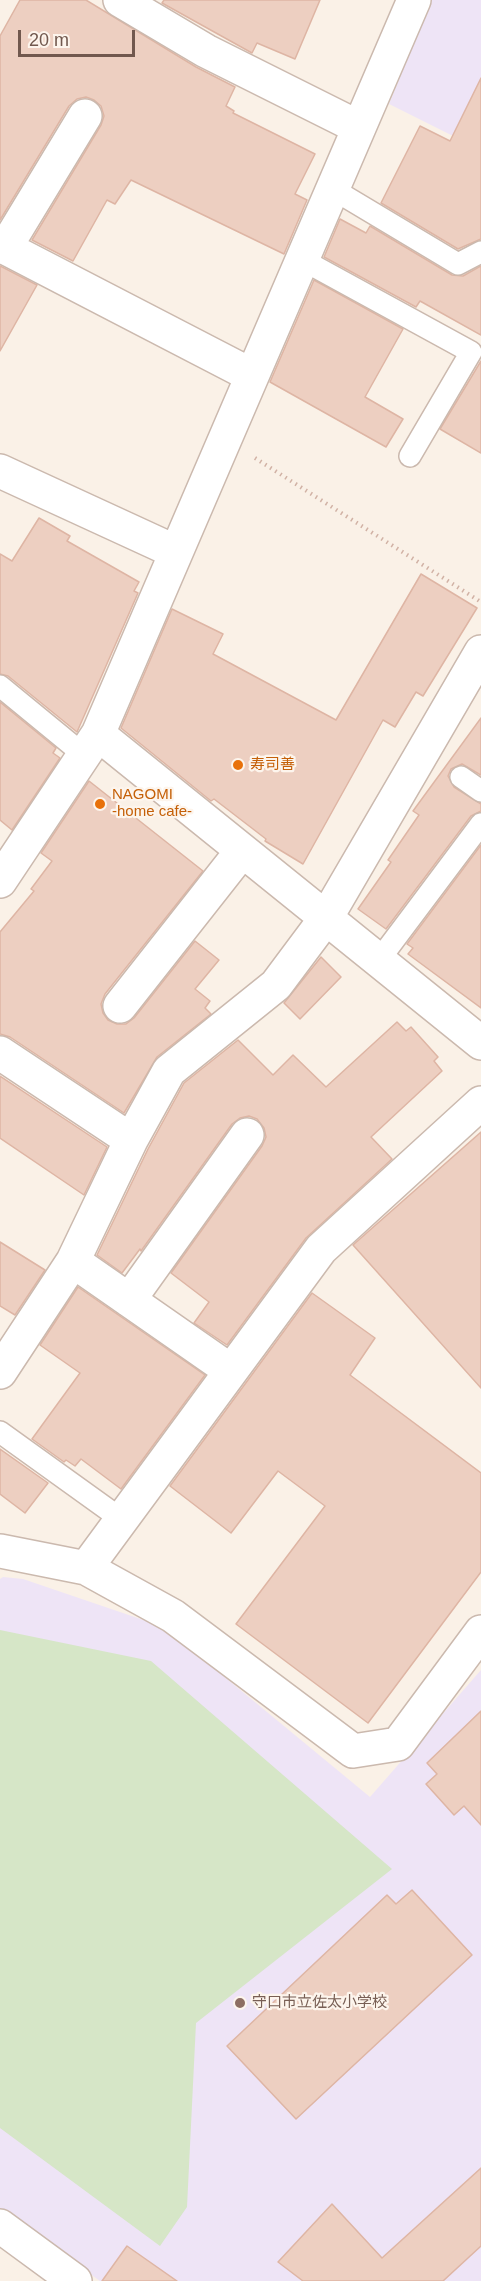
<!DOCTYPE html>
<html>
<head>
<meta charset="utf-8">
<style>
	body { margin:0 }
	#map { position:relative; width:481px; height:2281px; overflow:hidden; background:#faf1e7; font-family:Helvetica,sans-serif }
	canvas { display:block }
	.scale { position:absolute; left:18px; top:30px; width:117px; height:27px; box-sizing:border-box; border:3px solid #71584e; border-top:0; padding-left:8px; font-size:18px; line-height:21px; white-space:nowrap; color:#71584e; -webkit-text-stroke:4px #fdf5ed; paint-order:stroke }
</style>
</head>
<body>
<div id="map">
<canvas width="481" height="2281"></canvas>
<div class="scale">20 m</div>
</div>
<script>
const g = document.querySelector('canvas').getContext('2d');
g.lineJoin = 'round';
function paint(path, color) { g.fillStyle = color; g.fill(path, 'evenodd'); }
function stroke(path, color, width, dash) { g.strokeStyle = color; g.lineWidth = width; g.lineCap = dash ? 'butt' : 'round'; g.setLineDash(dash || []); g.stroke(path); }
function write(font, color, halo, rows, align = 'center') {
  g.font = font + ' Helvetica,"Noto Sans JP",sans-serif'; g.lineWidth = 4.5; g.setLineDash([]); g.textBaseline = 'middle'; g.strokeStyle = halo; g.fillStyle = color; for (const [text, x, y, turn = 0] of rows) {
    g.save(); g.translate(x, y); g.rotate((+turn || 0) * Math.PI / 180); g.textAlign = isNaN(turn) ? turn : align; if (halo) g.strokeText(text, 0, 0); g.fillText(text, 0, 0); g.restore();
  }
}
const education = new Path2D(`
	M 431,0 L 481,0 L 481,150 L 389,104 Z
	M 3,1577 L 23,1579 L 164,1627 L 370,1797 L 481,1670 L 481,2281 L 100,2281 L 0,2209 L 0,1579 Z`);
const green = new Path2D(`
	M 0,1630 L 151,1661 L 392,1869 L 196,2023 L 187,2207 L 160,2246 L 0,2128 Z`);
const building = new Path2D(`
	M 20,0 L 86,0 L 196,67 L 235,87 L 226,106 L 234,111 L 233,113 L 315,154 L 295,194 L 307,200 L 284,254 L 131,180 L 115,204 L 107,200 L 73,261 L 32,240 L 101,125 L 104,116 L 101,106 L 94,100 L 86,97 L 77,99 L 69,106 L 0,220 L 0,36 Z
	M 164,0 L 320,0 L 295,59 L 257,43 L 252,53 L 162,3 Z
	M 481,78 L 481,239 L 458,249 L 381,203 L 420,126 L 450,141 Z
	M 340,219 L 366,233 L 370,226 L 452,275 L 463,276 L 481,266 L 481,335 L 420,301 L 416,307 L 324,257 Z
	M 0,266 L 37,285 L 0,351 Z
	M 314,280 L 403,329 L 365,397 L 403,419 L 386,447 L 270,382 Z
	M 481,361 L 481,453 L 440,429 Z
	M 39,518 L 70,536 L 67,541 L 139,582 L 134,591 L 138,593 L 77,732 L 8,676 L 0,674 L 0,554 L 12,561 Z
	M 421,574 L 477,608 L 423,696 L 416,692 L 395,727 L 383,720 L 303,864 L 265,841 L 266,839 L 214,799 L 211,801 L 121,728 L 172,609 L 223,634 L 213,654 L 336,720 Z
	M 0,702 L 56,748 L 53,753 L 60,758 L 12,830 L 0,820 Z
	M 481,718 L 481,775 L 462,764 L 451,769 L 448,776 L 454,787 L 481,804 L 481,811 L 471,816 L 386,929 L 358,909 L 391,862 L 388,860 L 419,815 L 413,811 Z
	M 89,781 L 203,871 L 105,994 L 101,1004 L 103,1013 L 108,1020 L 117,1024 L 126,1024 L 134,1018 L 195,941 L 219,960 L 195,989 L 210,1001 L 205,1008 L 211,1014 L 157,1057 L 124,1113 L 10,1037 L 0,1034 L 0,932 L 34,891 L 31,889 L 52,861 L 41,853 Z
	M 481,845 L 481,1008 L 408,954 L 413,948 L 407,944 Z
	M 321,957 L 341,977 L 300,1019 L 284,1003 Z
	M 397,1022 L 406,1031 L 411,1027 L 438,1057 L 434,1061 L 442,1071 L 371,1137 L 392,1159 L 306,1238 L 227,1345 L 194,1323 L 209,1302 L 171,1273 L 262,1146 L 266,1137 L 264,1128 L 257,1119 L 249,1116 L 240,1118 L 232,1124 L 141,1251 L 140,1249 L 122,1273 L 97,1255 L 148,1149 L 184,1083 L 238,1040 L 273,1075 L 293,1055 L 326,1087 Z
	M 0,1076 L 107,1147 L 84,1195 L 0,1138 Z
	M 481,1132 L 481,1388 L 353,1245 Z
	M 0,1242 L 45,1270 L 15,1315 L 0,1306 Z
	M 78,1287 L 205,1375 L 121,1489 L 81,1459 L 75,1466 L 66,1460 L 64,1462 L 32,1439 L 80,1373 L 40,1345 Z
	M 312,1293 L 375,1338 L 350,1375 L 481,1473 L 481,1572 L 368,1723 L 236,1624 L 325,1506 L 278,1471 L 231,1533 L 170,1486 Z
	M 0,1449 L 48,1483 L 25,1513 L 0,1494 Z
	M 481,1711 L 481,1825 L 464,1806 L 454,1815 L 426,1784 L 437,1774 L 427,1763 Z
	M 412,1890 L 472,1955 L 296,2119 L 227,2046 L 387,1895 L 396,1904 Z
	M 481,2168 L 481,2246 L 443,2281 L 303,2281 L 278,2262 L 332,2204 L 382,2258 Z
	M 127,2246 L 177,2281 L 102,2281 Z`);
const path = new Path2D(`
	M 255,458 L 481,602`);
const service = new Path2D(`
	M 331,188 L 458,264 L 481,252
	M 301,259 L 471,352 L 410,456
	M 0,686 L 84,755
	M 461,777 L 481,791
	M 379,960 L 481,824
	M 0,1432 L 121,1519`);
const minor = new Path2D(`
	M 120,0 L 206,51 L 358,127
	M 0,245 L 251,375
	M 5,248 L 85,116
	M 0,471 L 176,552
	M 98,734 L 481,1043
	M 0,881 L 98,734 L 414,0
	M 120,1006 L 242,851
	M 0,1053 L 131,1140
	M 73,1261 L 231,1371
	M 129,1300 L 247,1135
	M 0,1372 L 73,1261 L 131,1140 L 169,1071 L 276,985 L 326,918 L 481,652
	M 0,1551 L 86,1568 L 173,1616 L 353,1751 L 398,1744 L 481,1632
	M 86,1568 L 321,1249 L 481,1103
	M 0,2226 L 75,2281`);
const markers = [
	[238,765,6,"#e8710a"],
	[100,804,6,"#e8710a"],
	[240,2003,6,"#8d6e63"]
];
const foodNames = [
	["寿司善",250,765],
	["NAGOMI",112,795],
	["-home cafe-",112,812]
];
const educationNames = [
	["守口市立佐太小学校",252,2003]
];
paint(education, '#eee4f6');
paint(green, '#d6e6c7');
paint(building, '#edcfc1');
stroke(building, '#deb5a4', 1.5);
stroke(service, '#cbb9ae', 24);
stroke(minor, '#cbb9ae', 36);
stroke(path, '#d1b2a5', 4, [1.5, 4.5]);
stroke(service, '#fff', 21);
stroke(minor, '#fff', 33);
for (const [x, y, r, color] of markers) { const dot = new Path2D(); dot.arc(x, y, r, 0, 2 * Math.PI); g.fillStyle = color; g.fill(dot); stroke(dot, '#fdf5ed', 2); }
write('15px', '#c56008', '#fdf5ed', foodNames, 'left');
write('15px', '#785e54', '#fdf5ed', educationNames, 'left');
</script>
</body>
</html>
